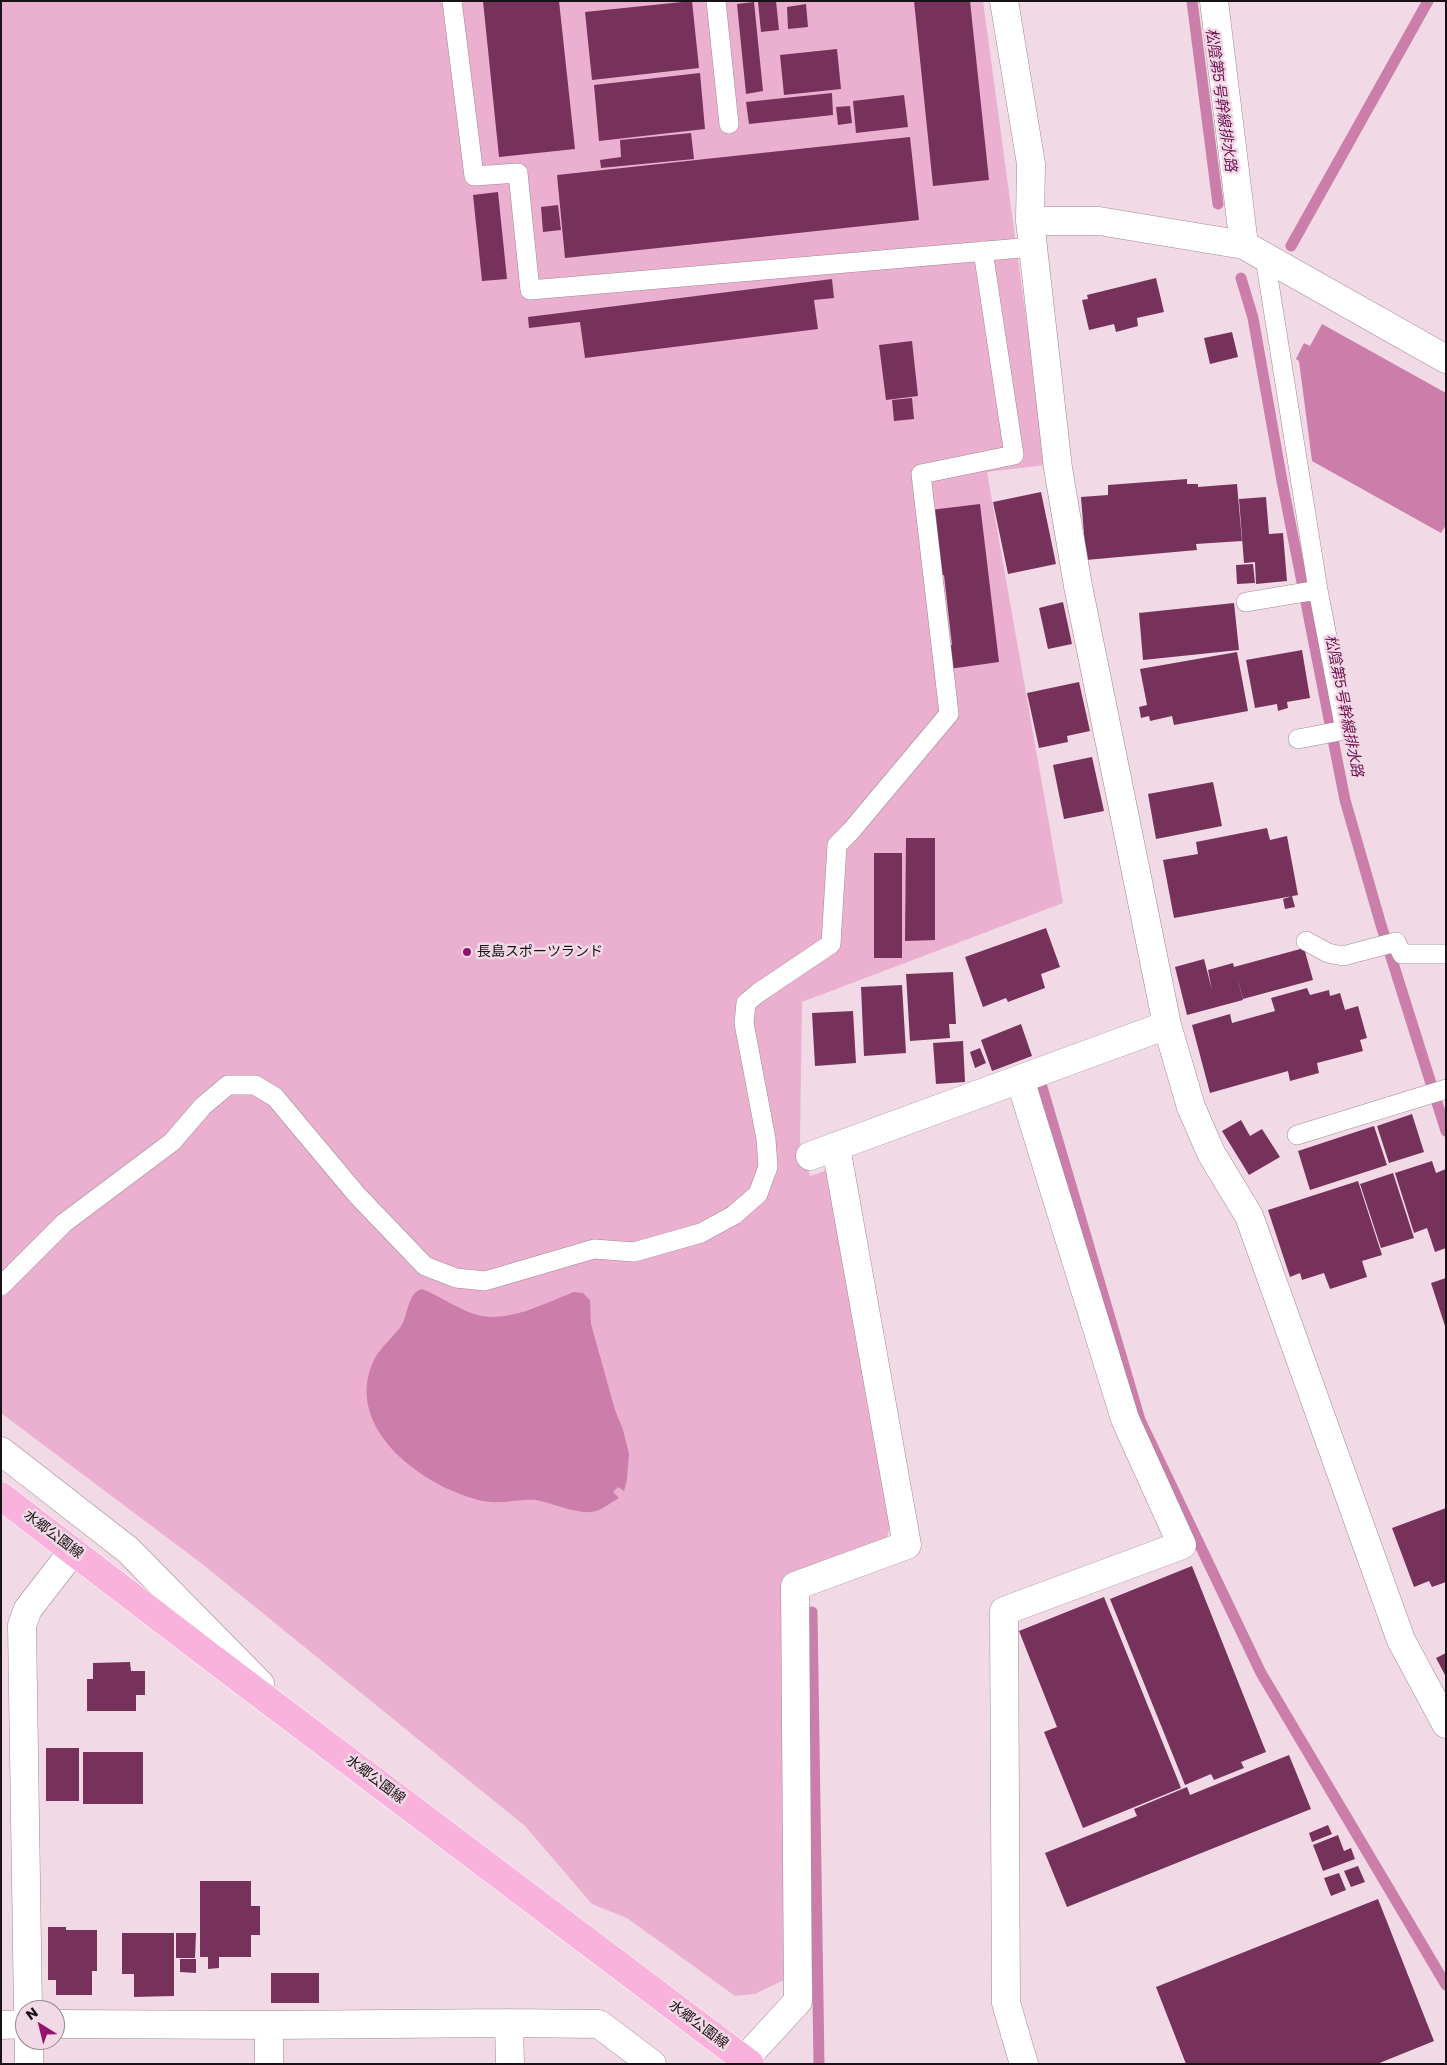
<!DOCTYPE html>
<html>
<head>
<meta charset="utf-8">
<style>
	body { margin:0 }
	#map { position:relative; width:1447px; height:2065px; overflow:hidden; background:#f1dae6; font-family:Poppins,sans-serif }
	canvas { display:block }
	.frame { position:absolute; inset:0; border:2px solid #181115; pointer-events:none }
	.north { position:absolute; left:15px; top:2000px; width:50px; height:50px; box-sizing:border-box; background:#f1dae6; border:1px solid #9a8a92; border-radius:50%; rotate:324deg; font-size:14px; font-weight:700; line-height:20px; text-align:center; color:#181115 }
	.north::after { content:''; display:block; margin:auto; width:18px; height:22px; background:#94126b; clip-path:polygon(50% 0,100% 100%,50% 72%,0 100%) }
</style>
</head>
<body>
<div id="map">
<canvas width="1447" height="2065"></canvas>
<div class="frame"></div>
<div class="north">N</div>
</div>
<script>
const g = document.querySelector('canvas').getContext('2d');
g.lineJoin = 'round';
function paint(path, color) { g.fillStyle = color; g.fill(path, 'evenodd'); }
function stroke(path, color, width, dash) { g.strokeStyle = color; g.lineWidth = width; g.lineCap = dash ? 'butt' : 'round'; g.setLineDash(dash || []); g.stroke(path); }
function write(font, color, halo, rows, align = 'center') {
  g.font = font + ' Poppins,"Noto Sans JP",sans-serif'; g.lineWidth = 5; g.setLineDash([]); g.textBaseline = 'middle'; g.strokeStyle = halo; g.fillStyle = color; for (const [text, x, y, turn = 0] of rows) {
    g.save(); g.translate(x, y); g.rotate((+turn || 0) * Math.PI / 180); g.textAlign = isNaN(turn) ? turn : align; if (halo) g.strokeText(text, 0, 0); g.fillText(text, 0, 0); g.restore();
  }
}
const green = new Path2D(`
	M 1,1 L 983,1 L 1046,465 L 987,472 L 1063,903 L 802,1002 L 800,1142 L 810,1176 L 828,1170 L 891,1524 L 886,1540 L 783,1579 L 786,1979 L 755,1994 L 735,1996 L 627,1918 L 592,1904 L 525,1826 L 201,1563 L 1,1413 Z`);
const water = new Path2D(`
	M 1322,324 L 1446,393 L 1446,525 L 1441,533 L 1312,461 L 1299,361 L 1296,359 L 1304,343 L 1310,346 Z
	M 422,1289 C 440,1296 456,1308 474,1314 C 505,1325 545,1303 574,1292 L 583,1293 L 590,1300 L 591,1324 L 615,1410 L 623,1430 L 629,1454 L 627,1479 L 624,1491 L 618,1487 L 613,1492 L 619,1498 C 612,1502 603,1509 596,1511 C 580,1516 553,1503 536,1500 C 519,1498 501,1505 483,1501 C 425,1488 343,1430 373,1362 C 378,1350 391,1339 399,1329 C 409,1318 406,1293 422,1289 Z`);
const stream = new Path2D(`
	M 1192,1 L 1218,204
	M 1291,246 L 1428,1
	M 1241,278 L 1253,318 L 1282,481 L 1345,800 L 1381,925 L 1446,1131
	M 1042,1087 L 1140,1420 L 1261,1673 L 1446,1985
	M 812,1612 L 819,2064`);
const building = new Path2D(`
	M 483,1 L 559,1 L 575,149 L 499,157 Z
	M 692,1 L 699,68 L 592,80 L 585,12 Z
	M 776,1 L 779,30 L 761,32 L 758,2 Z
	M 914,1 L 970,1 L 989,180 L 933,186 Z
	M 754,2 L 763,91 L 746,94 L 737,4 Z
	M 806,4 L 808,27 L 788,29 L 787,7 Z
	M 837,49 L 841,89 L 784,95 L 780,55 Z
	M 700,73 L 705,129 L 599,141 L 594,85 Z
	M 832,93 L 833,115 L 749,124 L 746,102 Z
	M 904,95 L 908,127 L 856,133 L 853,101 Z
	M 850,106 L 852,123 L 838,125 L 836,107 Z
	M 691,133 L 694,159 L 601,168 L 600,160 L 621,157 L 620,140 Z
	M 910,137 L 919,220 L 565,258 L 557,175 Z
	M 498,192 L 507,279 L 482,281 L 473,195 Z
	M 558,205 L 561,230 L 543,232 L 541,207 Z
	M 1156,278 L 1164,312 L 1137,318 L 1138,326 L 1116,332 L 1114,324 L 1089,330 L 1082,300 L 1088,299 L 1087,295 Z
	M 832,279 L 834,298 L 814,300 L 818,329 L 585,358 L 580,322 L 529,328 L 528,317 Z
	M 1232,332 L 1238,357 L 1210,364 L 1204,338 Z
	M 912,341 L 918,396 L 886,400 L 879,345 Z
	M 912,398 L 914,419 L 894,421 L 892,400 Z
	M 1187,479 L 1187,484 L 1198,484 L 1198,487 L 1237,484 L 1242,541 L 1196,544 L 1197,550 L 1086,560 L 1081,497 L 1108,495 L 1108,485 Z
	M 1041,492 L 1056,564 L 1008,574 L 993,502 Z
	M 1266,497 L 1269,534 L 1283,533 L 1287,581 L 1256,584 L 1255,562 L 1244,563 L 1239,499 Z
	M 980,504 L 999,662 L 949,669 L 946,645 L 952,645 L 944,575 L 938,576 L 930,510 Z
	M 1253,564 L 1255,583 L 1237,584 L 1236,565 Z
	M 1063,602 L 1072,644 L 1048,649 L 1039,608 Z
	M 1234,603 L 1239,650 L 1143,660 L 1139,613 Z
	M 1302,650 L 1310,698 L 1287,702 L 1288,708 L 1278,711 L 1277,704 L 1255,708 L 1246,660 Z
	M 1237,652 L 1248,711 L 1174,725 L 1172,716 L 1150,721 L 1149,716 L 1141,718 L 1139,707 L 1147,705 L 1140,669 Z
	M 1079,682 L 1090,731 L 1067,736 L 1068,742 L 1039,748 L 1027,693 Z
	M 1092,757 L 1104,811 L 1064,819 L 1053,765 Z
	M 1213,782 L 1222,826 L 1156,839 L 1148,794 Z
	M 1267,828 L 1270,840 L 1287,836 L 1298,895 L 1174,918 L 1163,860 L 1198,854 L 1196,842 Z
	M 906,838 L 935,838 L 935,940 L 905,941 Z
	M 874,853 L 902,853 L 902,958 L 874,958 Z
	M 1292,896 L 1295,907 L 1285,909 L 1283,899 Z
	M 1046,928 L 1060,967 L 1041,974 L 1045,988 L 1008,1002 L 1006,998 L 983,1007 L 965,957 Z
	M 1304,948 L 1313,980 L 1243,999 L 1234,967 Z
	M 1204,959 L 1212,990 L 1208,970 L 1233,963 L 1243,1000 L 1187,1015 L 1175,967 Z
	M 953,972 L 956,1024 L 949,1024 L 950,1038 L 910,1041 L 906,974 Z
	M 902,985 L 906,1053 L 864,1056 L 861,987 Z
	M 1307,988 L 1310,995 L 1329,990 L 1330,996 L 1340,993 L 1345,1010 L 1358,1006 L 1367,1038 L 1360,1040 L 1363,1051 L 1317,1063 L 1319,1073 L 1290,1081 L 1288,1071 L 1210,1093 L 1192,1025 L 1230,1014 L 1232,1023 L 1275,1011 L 1271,998 Z
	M 853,1011 L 856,1063 L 815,1066 L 812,1013 Z
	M 1021,1024 L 1032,1056 L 992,1071 L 981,1040 Z
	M 963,1041 L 965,1082 L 936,1084 L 933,1043 Z
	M 980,1048 L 986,1063 L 975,1068 L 970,1052 Z
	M 1412,1114 L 1424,1152 L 1389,1163 L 1377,1126 Z
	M 1241,1120 L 1250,1136 L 1262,1129 L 1280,1157 L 1249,1175 L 1222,1131 Z
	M 1374,1126 L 1387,1165 L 1310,1190 L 1298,1151 Z
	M 1432,1161 L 1436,1173 L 1446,1169 L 1446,1248 L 1435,1252 L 1427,1228 L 1414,1233 L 1395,1173 Z
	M 1393,1173 L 1414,1238 L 1381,1248 L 1360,1184 Z
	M 1358,1181 L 1382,1255 L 1362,1261 L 1367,1277 L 1330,1289 L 1324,1273 L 1302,1280 L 1300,1273 L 1290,1277 L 1268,1210 Z
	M 1446,1278 L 1446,1326 L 1445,1326 L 1431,1283 Z
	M 1446,1508 L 1446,1582 L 1432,1587 L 1429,1581 L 1414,1587 L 1392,1528 Z
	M 1192,1566 L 1266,1752 L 1241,1762 L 1244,1768 L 1214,1780 L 1211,1774 L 1185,1785 L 1110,1599 Z
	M 1104,1597 L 1181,1788 L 1083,1828 L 1044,1732 L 1057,1727 L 1019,1631 Z
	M 1446,1653 L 1446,1677 L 1436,1658 Z
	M 130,1662 L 131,1671 L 145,1671 L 145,1695 L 136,1695 L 136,1711 L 87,1711 L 87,1679 L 93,1679 L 93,1663 Z
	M 46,1748 L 79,1748 L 79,1801 L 46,1801 Z
	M 83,1752 L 143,1752 L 143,1804 L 83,1804 Z
	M 1289,1755 L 1311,1809 L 1067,1907 L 1045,1853 L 1137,1816 L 1134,1809 L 1187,1787 L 1190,1795 Z
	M 1328,1825 L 1332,1834 L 1312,1842 L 1309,1833 Z
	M 1338,1835 L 1344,1851 L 1351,1848 L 1355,1859 L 1323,1871 L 1313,1845 Z
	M 1358,1866 L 1365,1882 L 1351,1887 L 1344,1871 Z
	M 1339,1873 L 1346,1890 L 1331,1896 L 1324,1878 Z
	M 200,1881 L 251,1881 L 251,1906 L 260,1906 L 260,1935 L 251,1935 L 251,1957 L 219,1957 L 219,1968 L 208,1969 L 208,1957 L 200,1957 Z
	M 1378,1899 L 1434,2041 L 1377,2064 L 1186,2064 L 1156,1987 Z
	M 48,1927 L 66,1927 L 66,1930 L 97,1930 L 97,1971 L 92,1971 L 92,1995 L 56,1995 L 56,1980 L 48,1980 Z
	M 122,1933 L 174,1933 L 174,1996 L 134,1997 L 134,1974 L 122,1974 Z
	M 176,1933 L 196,1933 L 195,1958 L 176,1958 Z
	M 180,1959 L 196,1959 L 196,1973 L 180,1972 Z
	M 271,1973 L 319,1973 L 319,2003 L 271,2003 Z`);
const lane = new Path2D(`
	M 452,1 L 474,176 L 518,173 L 530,290 L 1033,247
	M 716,1 L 729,124
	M 1265,258 L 1318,590 L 1345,730 L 1298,739
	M 1246,602 L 1318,590
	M 1306,941 L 1328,953 L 1343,956 L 1396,942 L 1402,954 L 1446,954
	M 1297,1135 L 1446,1089
	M 1,1286 L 64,1223 L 172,1142 L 203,1106 L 228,1085 L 255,1085 L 275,1097 L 357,1195 L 425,1266 L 456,1278 L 485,1281 L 594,1249 L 634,1252 L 701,1233 L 734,1215 L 758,1194 L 768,1167 L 766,1139 L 744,1023 L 746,1003 L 758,993 L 831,944 L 837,845 L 851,831 L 949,714 L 921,474 L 1014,455 L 983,251`);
const street = new Path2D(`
	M 1004,1 L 1031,164 L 1030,221 L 1058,468 L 1078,586 L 1167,1025 L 1191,1107 L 1211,1153 L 1249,1216 L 1401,1640 L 1446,1724
	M 1214,1 L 1244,245
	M 1030,221 L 1099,221 L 1244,245 L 1446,359
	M 1020,1079 L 1125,1419 L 1182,1545 L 1004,1611 L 1006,2003 L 1024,2064
	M 810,1156 L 1167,1025
	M 1,1451 L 128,1550 L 260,1684
	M 28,2010 L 22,1625 L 28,1609 L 73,1551
	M 509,2023 L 510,2064
	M 55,2024 L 269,2025 L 509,2023 L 599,2024 L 652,2064
	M 1,2025 L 25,2024
	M 269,2025 L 269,2064
	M 29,2040 L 29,2064
	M 744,2060 L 798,2001 L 795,1586 L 907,1545 L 836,1147`);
const primary = new Path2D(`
	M 1,1496 L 216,1661 L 750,2064`);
const markers = [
	[467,952,5,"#94126b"]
];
const poiNames = [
	["長島スポーツランド",477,952]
];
const streetNames = [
	["水郷公園線",53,1535,37],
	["水郷公園線",375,1780,37],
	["水郷公園線",698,2025,37]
];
const waterNames = [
	["松陰第5号幹線排水路",1220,100,82],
	["松陰第5号幹線排水路",1343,706,79]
];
paint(green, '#ebafcf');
paint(water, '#ca7ea9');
stroke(stream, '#ca7ea9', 11);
paint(building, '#76325b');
stroke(lane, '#9d8993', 20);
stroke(street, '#9d8993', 29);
stroke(primary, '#fff', 29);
stroke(lane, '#fff', 19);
stroke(street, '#fff', 28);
stroke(primary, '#f9b2dc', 28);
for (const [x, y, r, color] of markers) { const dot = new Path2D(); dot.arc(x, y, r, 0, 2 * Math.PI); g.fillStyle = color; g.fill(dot); stroke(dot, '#f1dae6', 2); }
write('14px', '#181115', '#f1dae6', poiNames, 'left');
write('14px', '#181115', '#f1dae6', streetNames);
write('italic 15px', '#6b0f4d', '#f1dae6', waterNames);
</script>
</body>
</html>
